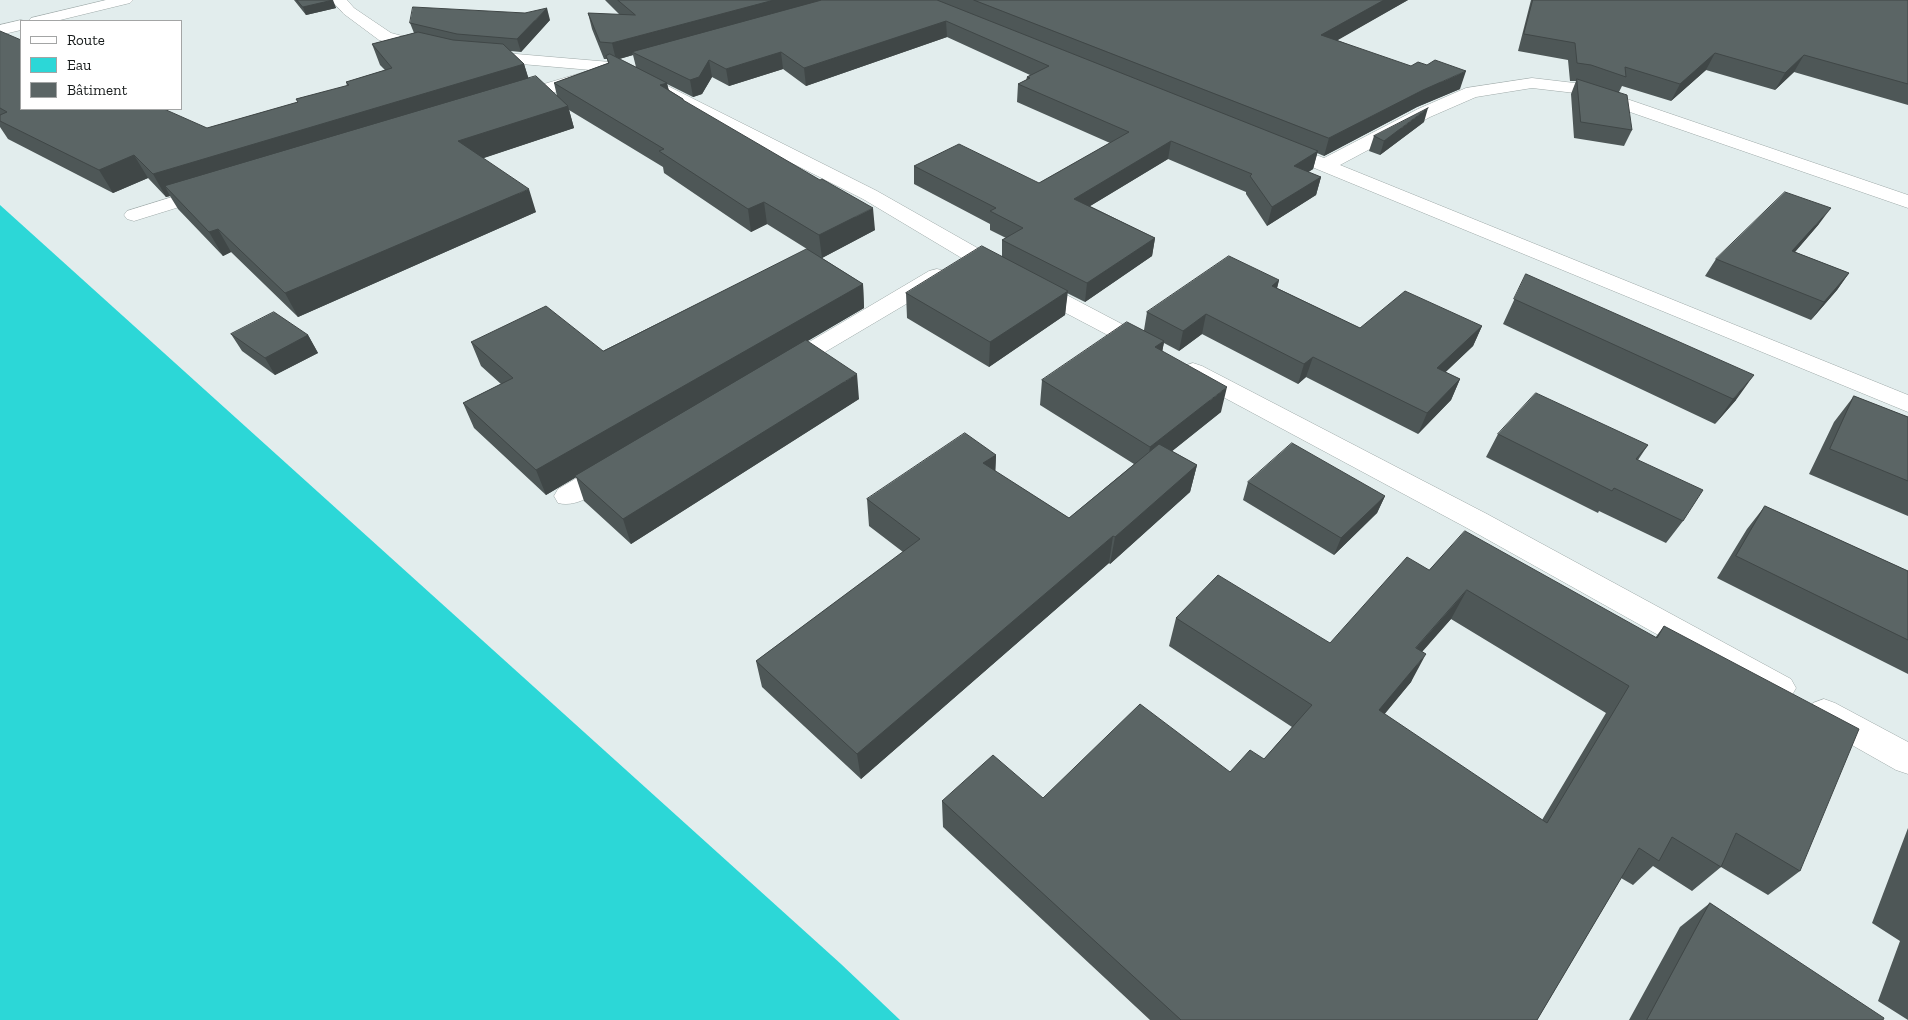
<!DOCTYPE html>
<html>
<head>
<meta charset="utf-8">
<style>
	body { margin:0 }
	#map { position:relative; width:1908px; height:1020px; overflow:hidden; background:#e2eded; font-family:"Zilla Slab",serif }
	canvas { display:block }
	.legend { position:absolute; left:20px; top:20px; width:162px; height:90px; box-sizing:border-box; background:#fff; border:1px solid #a3a5a5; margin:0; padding:6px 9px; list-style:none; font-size:15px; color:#191d1d }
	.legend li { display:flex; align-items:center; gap:10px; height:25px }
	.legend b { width:25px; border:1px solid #a3a5a5 }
</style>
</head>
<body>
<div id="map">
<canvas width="1908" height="1020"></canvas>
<ul class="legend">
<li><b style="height:6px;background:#fff"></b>Route</li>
<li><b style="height:14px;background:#2cd7d7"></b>Eau</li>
<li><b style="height:14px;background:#5b6565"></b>Bâtiment</li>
</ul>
</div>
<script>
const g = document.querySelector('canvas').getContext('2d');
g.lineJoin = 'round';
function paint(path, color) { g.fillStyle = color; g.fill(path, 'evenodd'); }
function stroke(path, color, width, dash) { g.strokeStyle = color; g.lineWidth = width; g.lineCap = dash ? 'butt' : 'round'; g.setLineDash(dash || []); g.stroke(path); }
const water = new Path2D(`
	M 0,205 L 841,964 L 900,1020 L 0,1020 Z`);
const minor = new Path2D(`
	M 106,0 L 133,0 L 130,3 L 56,21 L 29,21 L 31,18 Z
	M 331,0 L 347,0 L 354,8 L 391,33 L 433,44 L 435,47 L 433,50 L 427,52 L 379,40 L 344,14 Z
	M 21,20 L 25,21 L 21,21 L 21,30 L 0,35 L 0,25 Z
	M 481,51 L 622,63 L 877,191 L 981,250 L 1156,342 L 1160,347 L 1156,352 L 1148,354 L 1140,352 L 965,260 L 863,199 L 612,72 L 592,70 L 597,71 L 600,75 L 597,79 L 519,103 L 513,104 L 507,103 L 504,99 L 507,95 L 591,70 L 475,60 L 473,56 L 475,52 Z
	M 1532,78 L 1583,84 L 1908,195 L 1908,208 L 1575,93 L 1532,88 L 1476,97 L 1430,117 L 1340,165 L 1908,395 L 1908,412 L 1273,151 L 1271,147 L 1273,143 L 1280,141 L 1324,158 L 1418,109 L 1466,88 Z
	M 211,185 L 218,187 L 221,191 L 218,195 L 134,221 L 127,219 L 124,215 L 127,211 Z
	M 937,269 L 945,271 L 948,276 L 945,281 L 793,371 L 785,374 L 777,371 L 773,366 L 777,361 L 929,271 Z
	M 1193,363 L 1202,366 L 1487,514 L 1791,679 L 1796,688 L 1791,697 L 1780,701 L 1769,697 L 1467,528 L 1184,376 L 1181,371 L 1184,366 Z
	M 613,460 L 622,462 L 626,469 L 622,476 C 604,487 580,509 558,503 L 554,496 L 558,489 L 604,462 Z
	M 1824,699 L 1835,703 L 1908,742 L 1908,774 L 1896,770 L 1813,723 L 1808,713 L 1813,703 Z`);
const wall = new Path2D(`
	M 294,0 L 332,0 L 336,8 L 306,15 Z
	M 605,0 L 1408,0 L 1337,40 L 1460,89 L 1417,107 L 1324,156 L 1317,153 L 1313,169 L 1308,172 L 1321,177 L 1316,195 L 1267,226 L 1246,194 L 1246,192 L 1168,159 L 1090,206 L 1155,238 L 1152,256 L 1085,302 L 1067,293 L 1065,315 L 989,367 L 907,318 L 906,293 L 1002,256 L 1002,240 L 1006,238 L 990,230 L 990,224 L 914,184 L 914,166 L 1039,183 L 1110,143 L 1017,102 L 1018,84 L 1026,80 L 1027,77 L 1030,75 L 947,37 L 806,86 L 783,69 L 729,86 L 712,77 L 702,94 L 693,97 L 667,84 L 669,90 L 683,99 L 684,101 L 875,230 L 822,258 L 863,284 L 864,308 L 807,341 L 859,399 L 631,544 L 584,501 L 576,477 L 546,495 L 474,428 L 463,403 L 501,384 L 481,366 L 471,342 L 603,351 L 807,249 L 767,224 L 751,232 L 664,173 L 663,167 L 569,110 L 574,128 L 483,158 L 536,212 L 298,317 L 231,252 L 223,256 L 178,209 L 170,196 L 166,197 L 148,178 L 113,193 L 8,139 L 0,127 L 0,31 L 21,109 L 207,128 L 298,102 L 296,99 L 347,86 L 346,82 L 385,70 L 380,65 L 372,44 L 414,33 L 410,23 L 550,20 L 521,52 L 510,51 L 524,64 L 528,78 L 557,96 L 554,83 L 608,63 L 607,59 L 604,59 L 592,29 L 588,13 L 620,15 ZM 633,55 L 636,67 L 619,59 Z
	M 1531,0 L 1908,0 L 1908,105 L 1794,72 L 1775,90 L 1706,70 L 1671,101 L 1622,86 L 1619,92 L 1632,130 L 1624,146 L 1574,138 L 1571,94 L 1576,81 L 1570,81 L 1568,60 L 1518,51 Z
	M 1424,122 L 1380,155 L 1369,151 L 1374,136 Z
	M 1819,224 L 1795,252 L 1849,273 L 1837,290 L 1811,320 L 1705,276 L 1716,259 Z
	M 1526,274 L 1736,400 L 1715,424 L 1503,324 Z
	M 1279,280 L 1277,288 L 1360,328 L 1482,326 L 1473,346 L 1445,372 L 1460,379 L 1451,400 L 1418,434 L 1306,377 L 1298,384 L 1202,334 L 1179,351 L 1164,343 L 1162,351 L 1221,412 L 1172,451 L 1197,465 L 1190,492 L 1110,564 L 1109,563 L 861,779 L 762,687 L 756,661 L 903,552 L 869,526 L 867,499 L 996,455 L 995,471 L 1069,518 L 1134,464 L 1040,405 L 1042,380 L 1144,330 L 1147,312 Z
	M 231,334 L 308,335 L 318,353 L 275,375 L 242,351 Z
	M 1854,396 L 1908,417 L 1908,516 L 1809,474 L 1834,422 Z
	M 1498,434 L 1648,445 L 1638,460 L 1683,521 L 1666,543 L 1599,511 L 1598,513 L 1486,457 Z
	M 1248,482 L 1385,496 L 1377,513 L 1334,555 L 1243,500 Z
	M 1765,506 L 1908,571 L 1908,674 L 1717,578 L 1747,529 Z
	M 1429,570 L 1655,638 L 1664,626 L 1800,871 L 1768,895 L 1721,867 L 1692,891 L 1653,866 L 1633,885 L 1621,878 L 1537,1020 L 1150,1020 L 943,827 L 942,801 L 1043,798 L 1230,772 L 1264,759 L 1292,727 L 1169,646 L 1176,618 L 1330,643 ZM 1451,619 L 1606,713 L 1542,820 L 1384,714 L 1411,682 L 1422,651 Z
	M 1908,828 L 1908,1020 L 1878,1001 L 1900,941 L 1872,923 Z
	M 1710,903 L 1883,1020 L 1629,1020 L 1680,927 Z`);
const shadedWall = new Path2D(`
	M 333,0 L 336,8 L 306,15 L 303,7 Z
	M 774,0 L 835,0 L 632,52 L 633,55 L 616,60 L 612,43 Z
	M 1384,0 L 1408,0 L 1317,52 L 1321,35 Z
	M 547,8 L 550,20 L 521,52 L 517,39 Z
	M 946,21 L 947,37 L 806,86 L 804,68 Z
	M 781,52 L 783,69 L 729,86 L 726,69 Z
	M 1715,53 L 1706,70 L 1671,101 L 1680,84 Z
	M 1804,55 L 1794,72 L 1775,90 L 1785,73 Z
	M 709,60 L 712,77 L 702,94 L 693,97 L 690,80 Z
	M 524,64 L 531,86 L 165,186 L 170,196 L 166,197 L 153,174 Z
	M 1466,71 L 1460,89 L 1417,107 L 1324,156 L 1329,138 L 1423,90 Z
	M 667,83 L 671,104 L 660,85 Z
	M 568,106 L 574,128 L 466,164 L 458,141 Z
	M 1428,108 L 1424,122 L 1380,155 L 1384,141 Z
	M 1171,141 L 1168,159 L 1072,217 L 1074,199 Z
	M 1318,151 L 1313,169 L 1289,185 L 1294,166 Z
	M 134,155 L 148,178 L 113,193 L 99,170 Z
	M 1321,177 L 1316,195 L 1267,226 L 1272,207 Z
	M 529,189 L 536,212 L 298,317 L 285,293 Z
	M 764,202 L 767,224 L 751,232 L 748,209 Z
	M 873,208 L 875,230 L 822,258 L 819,235 Z
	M 1831,208 L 1819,224 L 1781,268 L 1792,251 Z
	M 218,229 L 231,252 L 223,256 L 209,232 Z
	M 1155,238 L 1152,256 L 1085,302 L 1087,283 Z
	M 1849,273 L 1837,290 L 1811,320 L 1824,302 Z
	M 1279,280 L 1274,300 L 1272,286 Z
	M 863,284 L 864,308 L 546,495 L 536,470 Z
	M 1068,291 L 1065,315 L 989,367 L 990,342 Z
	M 1206,314 L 1202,334 L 1179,351 L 1183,331 Z
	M 1482,326 L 1473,346 L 1428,389 L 1437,368 Z
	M 308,335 L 318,353 L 275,375 L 265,358 Z
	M 1164,341 L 1160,366 L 1155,347 Z
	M 1313,357 L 1306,377 L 1298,384 L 1304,364 Z
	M 857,374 L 859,399 L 631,544 L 623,519 Z
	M 1754,375 L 1736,400 L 1715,424 L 1733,399 Z
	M 1460,379 L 1451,400 L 1418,434 L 1427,413 Z
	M 1227,387 L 1221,412 L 1146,472 L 1150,447 Z
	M 996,455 L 995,482 L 983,463 Z
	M 1197,465 L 1190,492 L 1110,564 L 1115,537 Z
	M 1385,496 L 1377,513 L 1334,555 L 1341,538 Z
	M 1113,536 L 1109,563 L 861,779 L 857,754 Z
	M 1467,590 L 1451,619 L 1401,676 L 1416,648 Z
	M 1426,654 L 1411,682 L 1365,738 L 1379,710 Z`);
const building = new Path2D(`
	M 297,0 L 333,0 L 303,7 Z
	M 618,0 L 774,0 L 612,43 L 600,42 L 588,13 L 635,15 Z
	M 822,0 L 937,0 L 1318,151 L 1294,166 L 1321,177 L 1272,207 L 1250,176 L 1252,174 L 1171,141 L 1074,199 L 1155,238 L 1087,283 L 1002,240 L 1023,228 L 990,211 L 996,208 L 914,166 L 959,144 L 1039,183 L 1129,132 L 1018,84 L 1030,78 L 1027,77 L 1049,66 L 946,21 L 804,68 L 781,52 L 726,69 L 709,60 L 699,77 L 690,80 L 632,52 Z
	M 974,0 L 1384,0 L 1321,35 L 1411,66 L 1418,62 L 1427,65 L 1435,60 L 1466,71 L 1423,90 L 1329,138 Z
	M 1533,0 L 1908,0 L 1908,84 L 1804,55 L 1785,73 L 1715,53 L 1680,84 L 1625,67 L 1626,77 L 1591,65 L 1577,63 L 1575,43 L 1524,34 Z
	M 413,7 L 525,13 L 547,8 L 517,39 L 457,34 L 410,23 Z
	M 0,31 L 21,40 L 21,109 L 164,109 L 207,128 L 298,102 L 296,99 L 349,85 L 346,82 L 392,68 L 372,44 L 418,32 L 453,40 L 503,44 L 524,64 L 153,174 L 134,155 L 99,170 L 0,121 L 0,115 L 7,112 L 0,108 Z
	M 610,54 L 667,83 L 660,85 L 683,99 L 683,100 L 820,180 L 822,179 L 873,208 L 819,235 L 764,202 L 748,209 L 659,151 L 664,149 L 554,83 L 609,63 L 606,56 Z
	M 536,76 L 568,106 L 458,141 L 529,189 L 285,293 L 218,229 L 209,232 L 165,186 Z
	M 1577,79 L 1627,95 L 1632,130 L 1581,122 Z
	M 1428,108 L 1384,141 L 1374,136 Z
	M 1785,192 L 1831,208 L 1792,251 L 1849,273 L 1824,302 L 1716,259 Z
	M 982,246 L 1068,291 L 990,342 L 906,293 Z
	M 807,249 L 863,284 L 536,470 L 463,403 L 513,378 L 471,342 L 546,306 L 603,351 Z
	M 1229,256 L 1279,280 L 1272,286 L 1360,328 L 1405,291 L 1482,326 L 1437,368 L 1460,379 L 1427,413 L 1313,357 L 1304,364 L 1206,314 L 1183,331 L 1147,312 Z
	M 1526,274 L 1754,375 L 1733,399 L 1514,299 Z
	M 274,312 L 308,335 L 265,358 L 231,334 Z
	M 1127,322 L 1164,341 L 1155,347 L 1227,387 L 1150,447 L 1042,380 Z
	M 806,340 L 857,374 L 623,519 L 575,476 Z
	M 1536,393 L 1648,445 L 1636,459 L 1703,490 L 1683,521 L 1614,488 L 1612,491 L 1498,434 Z
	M 1854,396 L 1908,417 L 1908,481 L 1830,449 Z
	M 965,433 L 996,455 L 983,463 L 1069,518 L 1159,444 L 1197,465 L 1115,537 L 1113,536 L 857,754 L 756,661 L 920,539 L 867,499 Z
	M 1292,443 L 1385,496 L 1341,538 L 1248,482 Z
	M 1765,506 L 1908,571 L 1908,640 L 1736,556 Z
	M 1465,531 L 1657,638 L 1664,626 L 1859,729 L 1800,871 L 1736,833 L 1721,867 L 1672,837 L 1659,861 L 1639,848 L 1537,1020 L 1181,1020 L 942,801 L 993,755 L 1043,798 L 1140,704 L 1230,772 L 1250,750 L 1264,759 L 1312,705 L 1176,618 L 1218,575 L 1330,643 L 1407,557 L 1429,570 ZM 1467,590 L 1629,686 L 1547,823 L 1379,710 L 1426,654 L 1416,648 Z
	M 1710,903 L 1884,1018 L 1883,1020 L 1647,1020 Z`);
paint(water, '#2cd7d7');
stroke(minor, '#9ea9a8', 1);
paint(minor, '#fff');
paint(wall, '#4e5757');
paint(shadedWall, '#404747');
paint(building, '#5b6565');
stroke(building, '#404747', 1);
</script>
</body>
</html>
